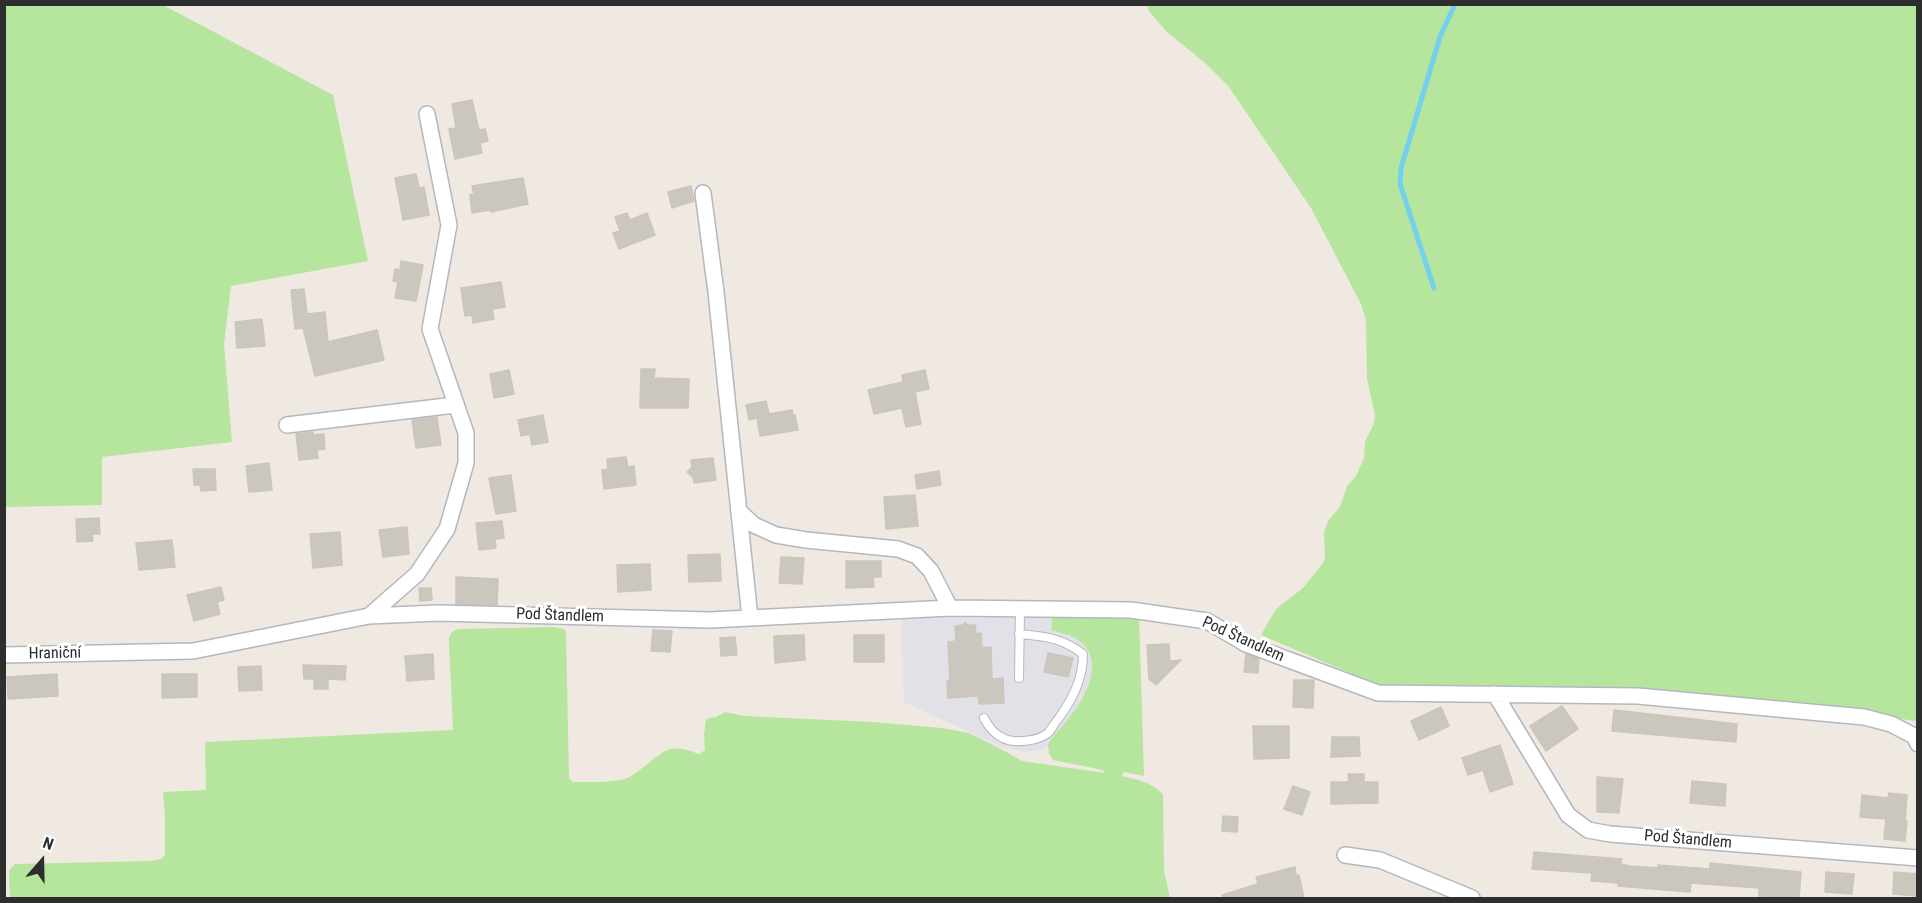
<!DOCTYPE html>
<html>
<head>
<meta charset="utf-8">
<style>
	body { margin:0 }
	#map { position:relative; width:1922px; height:903px; overflow:hidden; background:#efe9e1; font-family:"Roboto Condensed",sans-serif }
	canvas { display:block }
	.frame { position:absolute; inset:0; border:6px solid #2e2e2e; pointer-events:none }
	.north { position:absolute; left:12px; top:831px; width:60px; height:60px; -webkit-text-stroke:4px #fff; paint-order:stroke; rotate:20deg; font-size:16px; font-weight:700; line-height:24px; text-align:center; color:#2e2e2e }
	.north::after { content:''; display:block; margin:auto; width:21px; height:27px; background:#2e2e2e; clip-path:polygon(50% 0,100% 100%,50% 72%,0 100%) }
</style>
</head>
<body>
<div id="map">
<canvas width="1922" height="903"></canvas>
<div class="frame"></div>
<div class="north">N</div>
</div>
<script>
const g = document.querySelector('canvas').getContext('2d');
g.lineJoin = 'round';
function paint(path, color) { g.fillStyle = color; g.fill(path, 'evenodd'); }
function stroke(path, color, width, dash) { g.strokeStyle = color; g.lineWidth = width; g.lineCap = dash ? 'butt' : 'round'; g.setLineDash(dash || []); g.stroke(path); }
function write(font, color, halo, rows, align = 'center') {
  g.font = font + ' "Roboto Condensed",sans-serif'; g.lineWidth = 6; g.setLineDash([]); g.textBaseline = 'middle'; g.strokeStyle = halo; g.fillStyle = color; for (const [text, x, y, turn = 0] of rows) {
    g.save(); g.translate(x, y); g.rotate((+turn || 0) * Math.PI / 180); g.textAlign = isNaN(turn) ? turn : align; if (halo) g.strokeText(text, 0, 0); g.fillText(text, 0, 0); g.restore();
  }
}
const industrial = new Path2D(`
	M 901,618 L 1052,618 L 1051,630 L 1069,635 L 1080,641 L 1089,651 L 1092,659 L 1092,673 L 1088,687 L 1082,700 L 1069,719 L 1053,736 L 1049,746 L 1042,750 L 1026,752 L 1000,746 L 904,702 Z`);
const green = new Path2D(`
	M 4,5 L 163,5 L 333,95 L 368,261 L 231,286 L 224,344 L 232,442 L 102,457 L 102,505 L 5,507 Z
	M 1147,5 L 1917,5 L 1917,721 L 1664,690 L 1553,686 L 1390,690 L 1261,635 L 1276,609 L 1303,588 L 1323,563 L 1325,559 L 1324,532 L 1328,521 L 1340,507 L 1347,486 L 1356,476 L 1364,458 L 1365,442 L 1374,423 L 1375,415 L 1367,379 L 1366,320 L 1361,304 L 1311,208 L 1229,87 L 1204,62 L 1166,31 L 1149,11 Z
	M 1139,617 L 1144,776 L 1124,772 L 1122,776 C 1138,780 1151,782 1163,794 L 1164,871 L 1170,898 L 10,898 L 9,870 L 15,864 L 151,861 L 161,859 L 165,855 L 165,817 L 163,792 L 206,790 L 205,742 L 453,730 L 449,641 C 449,634 452,631 459,629 L 553,627 L 564,629 L 566,633 L 569,778 L 573,782 C 590,782 608,783 625,779 C 630,777 636,773 641,769 C 666,751 666,742 699,754 L 705,750 L 704,735 L 706,719 L 716,717 L 725,712 L 744,716 L 873,722 L 942,728 L 969,733 L 999,748 L 1022,761 L 1105,773 L 1103,770 L 1053,760 L 1049,753 L 1048,744 C 1054,734 1062,727 1069,718 C 1089,694 1109,652 1069,635 C 1063,633 1057,632 1051,630 L 1052,618 Z`);
const stream = new Path2D(`
	M 1434,288 L 1400,184 L 1401,168 L 1440,37 L 1455,4`);
const building = new Path2D(`
	M 472,100 L 479,130 L 485,129 L 488,141 L 480,143 L 482,153 L 455,159 L 449,129 L 456,128 L 452,104 Z
	M 416,174 L 419,188 L 424,187 L 429,215 L 403,220 L 395,178 Z
	M 523,178 L 528,204 L 491,212 L 490,210 L 472,213 L 470,195 L 474,194 L 472,186 Z
	M 691,186 L 694,201 L 672,208 L 668,192 Z
	M 627,213 L 630,220 L 647,213 L 655,235 L 619,249 L 613,233 L 620,231 L 615,217 Z
	M 401,261 L 423,265 L 416,301 L 395,298 L 398,282 L 393,281 L 395,269 L 400,270 Z
	M 501,282 L 505,307 L 492,309 L 494,319 L 473,323 L 472,315 L 465,316 L 461,288 Z
	M 304,289 L 307,314 L 325,312 L 328,342 L 377,330 L 384,360 L 315,376 L 303,328 L 295,329 L 291,290 Z
	M 262,319 L 265,346 L 237,348 L 235,322 Z
	M 641,369 L 655,369 L 654,378 L 689,379 L 688,408 L 640,408 Z
	M 509,370 L 514,394 L 494,398 L 490,374 Z
	M 925,370 L 929,389 L 915,392 L 921,424 L 906,427 L 902,408 L 874,414 L 868,390 L 903,382 L 902,375 Z
	M 766,401 L 769,414 L 792,410 L 793,416 L 795,415 L 798,430 L 760,436 L 757,418 L 749,420 L 746,405 Z
	M 543,415 L 548,442 L 532,445 L 530,434 L 521,436 L 518,420 Z
	M 437,417 L 441,445 L 416,448 L 412,420 Z
	M 313,432 L 313,435 L 324,434 L 325,449 L 317,450 L 318,458 L 299,460 L 296,434 Z
	M 626,457 L 628,467 L 634,466 L 636,485 L 604,489 L 602,470 L 608,469 L 607,459 Z
	M 713,458 L 716,480 L 694,483 L 693,477 L 687,472 L 692,467 L 691,460 Z
	M 269,463 L 272,490 L 249,492 L 246,466 Z
	M 193,469 L 215,469 L 216,490 L 201,491 L 200,485 L 194,485 Z
	M 939,471 L 941,485 L 917,489 L 915,475 Z
	M 511,475 L 516,511 L 496,514 L 489,478 Z
	M 915,495 L 918,526 L 886,529 L 884,497 Z
	M 99,518 L 100,534 L 92,534 L 93,541 L 77,542 L 76,519 Z
	M 502,521 L 504,538 L 495,539 L 496,548 L 479,550 L 476,523 Z
	M 407,527 L 409,554 L 383,557 L 379,530 Z
	M 340,532 L 342,565 L 313,568 L 310,534 Z
	M 172,540 L 175,567 L 139,570 L 136,543 Z
	M 720,554 L 721,581 L 689,582 L 688,555 Z
	M 781,557 L 804,558 L 802,584 L 779,583 Z
	M 846,561 L 881,561 L 881,577 L 873,577 L 874,587 L 846,588 Z
	M 650,564 L 651,590 L 618,592 L 617,565 Z
	M 456,577 L 498,579 L 497,605 L 456,604 Z
	M 221,587 L 224,600 L 217,602 L 220,614 L 194,621 L 187,595 Z
	M 419,588 L 431,588 L 432,600 L 420,601 Z
	M 965,623 L 968,625 L 975,625 L 976,634 L 981,633 L 982,648 L 991,647 L 992,679 L 1003,678 L 1004,703 L 979,704 L 978,696 L 948,698 L 947,681 L 950,681 L 948,642 L 956,641 L 955,626 L 963,625 Z
	M 653,630 L 672,631 L 670,652 L 651,651 Z
	M 804,635 L 805,660 L 775,663 L 774,636 Z
	M 854,635 L 884,635 L 884,662 L 854,662 Z
	M 735,637 L 737,655 L 721,656 L 720,638 Z
	M 1169,644 L 1170,661 L 1181,660 L 1156,685 L 1149,679 L 1147,645 Z
	M 1048,653 L 1073,658 L 1068,677 L 1044,672 Z
	M 433,654 L 434,679 L 407,681 L 405,656 Z
	M 1246,654 L 1259,659 L 1258,673 L 1244,672 Z
	M 303,665 L 346,666 L 345,680 L 328,679 L 328,689 L 314,689 L 314,679 L 304,679 Z
	M 261,666 L 262,690 L 239,691 L 238,667 Z
	M 57,674 L 58,696 L 8,699 L 7,677 Z
	M 162,674 L 197,674 L 197,697 L 162,698 Z
	M 1294,680 L 1314,680 L 1313,708 L 1293,707 Z
	M 1562,706 L 1578,729 L 1546,751 L 1530,726 Z
	M 1441,707 L 1449,726 L 1419,740 L 1411,721 Z
	M 1614,710 L 1737,724 L 1736,742 L 1612,731 Z
	M 1253,726 L 1289,726 L 1289,758 L 1254,759 Z
	M 1332,737 L 1359,737 L 1360,756 L 1331,757 Z
	M 1500,745 L 1513,784 L 1490,792 L 1483,770 L 1468,775 L 1462,758 Z
	M 1348,774 L 1364,774 L 1364,782 L 1378,782 L 1378,803 L 1331,804 L 1331,782 L 1349,782 Z
	M 1597,777 L 1623,779 L 1619,813 L 1597,812 Z
	M 1692,781 L 1726,784 L 1725,806 L 1690,803 Z
	M 1293,786 L 1310,792 L 1302,815 L 1284,809 Z
	M 1889,793 L 1907,795 L 1905,821 L 1907,821 L 1905,841 L 1884,839 L 1886,819 L 1860,817 L 1862,795 L 1888,798 Z
	M 1223,816 L 1238,817 L 1237,832 L 1222,831 Z
	M 1534,852 L 1622,859 L 1621,864 L 1630,866 L 1658,868 L 1658,865 L 1710,869 L 1710,863 L 1801,872 L 1799,898 L 1759,896 L 1759,888 L 1691,883 L 1690,892 L 1618,886 L 1618,883 L 1591,881 L 1592,873 L 1532,869 Z
	M 1295,867 L 1296,876 L 1299,875 L 1304,898 L 1223,898 L 1222,895 L 1258,884 L 1256,877 Z
	M 1826,872 L 1854,874 L 1852,894 L 1825,892 Z
	M 1894,872 L 1917,874 L 1917,896 L 1893,894 Z`);
const service = new Path2D(`
	M 1019,678 L 1020,609
	M 984,718 C 988,726 994,734 1003,738 C 1014,744 1038,741 1048,733 C 1052,729 1055,722 1059,718 C 1073,698 1083,679 1083,654 C 1062,638 1044,636 1019,634`);
const minor = new Path2D(`
	M 703,193 L 716,292 L 750,618
	M 287,425 L 455,405
	M 740,512 L 754,525 L 776,535 L 806,540 L 898,549 L 917,556 L 931,571 L 950,608
	M 369,616 L 417,574 L 447,529 L 466,463 L 466,433 L 430,329 L 449,225 L 427,114
	M 4,655 L 193,651 L 369,616 L 438,613 L 710,620 L 950,608 L 1131,610 L 1207,621 L 1246,644 L 1378,693 L 1638,696 L 1864,717 L 1891,724 L 1914,736 L 1918,744
	M 1495,694 L 1568,815 L 1588,830 L 1610,834 L 1918,858
	M 1345,855 L 1380,860 L 1472,898`);
const streetNames = [
	["Pod Štandlem",560,616,2],
	["Pod Štandlem",1243,640,24],
	["Hraniční",55,654,-1],
	["Pod Štandlem",1688,840,5]
];
paint(industrial, '#e3e1e8');
paint(green, '#b6e59e');
stroke(stream, '#75cff0', 5);
paint(building, '#cbc7bf');
stroke(building, '#cbc5ba', 1.5);
stroke(service, '#b4b7c1', 10);
stroke(minor, '#b4b7c1', 18);
stroke(service, '#fff', 8);
stroke(minor, '#fff', 15);
write('16px', '#2e2e2e', '#fff', streetNames);
</script>
</body>
</html>
